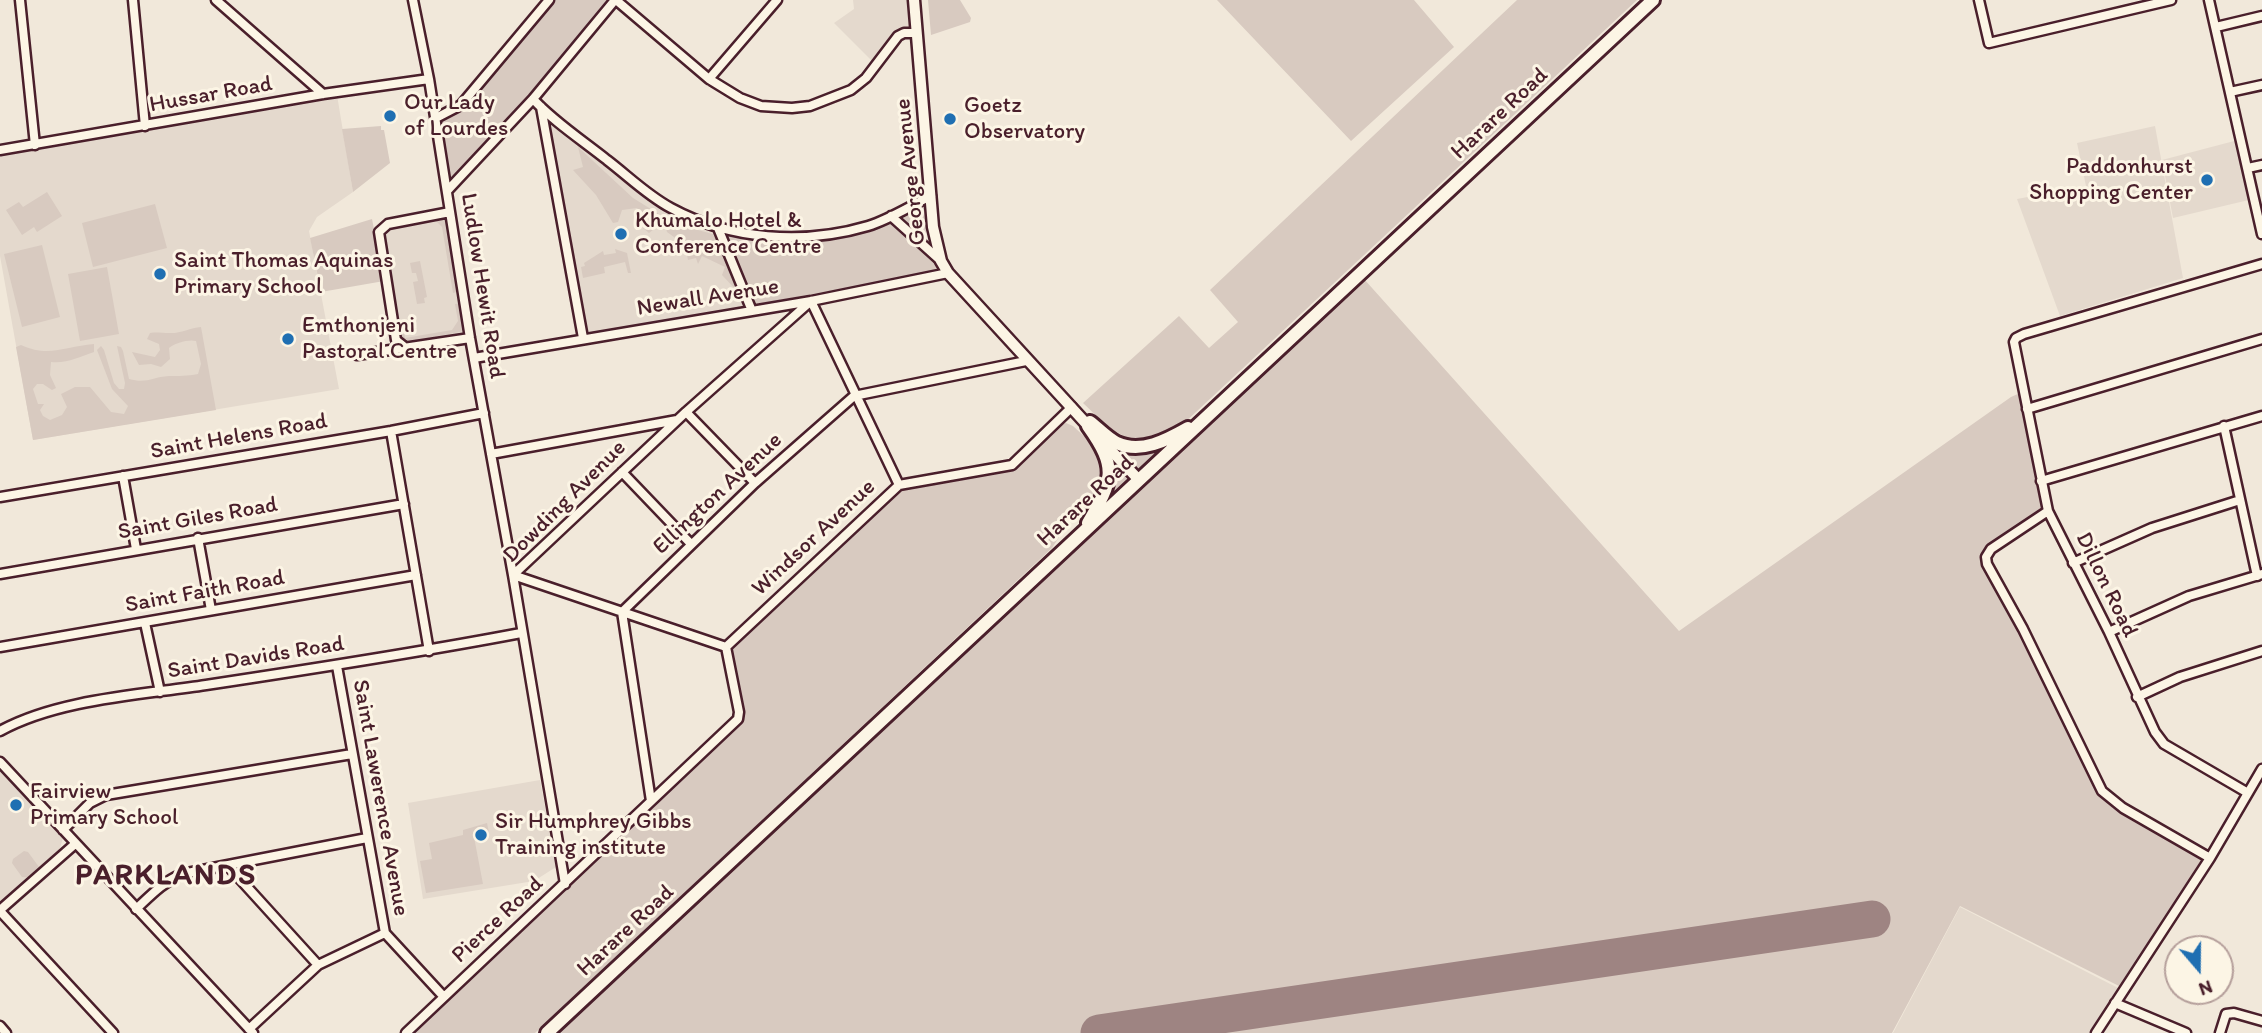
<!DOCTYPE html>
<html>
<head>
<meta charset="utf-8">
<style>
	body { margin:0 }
	#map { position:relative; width:2262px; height:1033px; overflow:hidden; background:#f1e8da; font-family:Itim,sans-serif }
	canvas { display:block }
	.north { position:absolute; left:2164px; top:935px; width:70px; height:70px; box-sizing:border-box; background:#fcf5e5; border:2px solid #b59f9b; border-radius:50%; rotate:160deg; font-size:19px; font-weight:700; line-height:28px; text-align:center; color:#4a1f2b }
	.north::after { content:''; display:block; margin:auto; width:24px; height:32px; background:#1f6fb2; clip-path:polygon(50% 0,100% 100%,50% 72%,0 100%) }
</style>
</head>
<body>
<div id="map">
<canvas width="2262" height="1033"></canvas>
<div class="north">N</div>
</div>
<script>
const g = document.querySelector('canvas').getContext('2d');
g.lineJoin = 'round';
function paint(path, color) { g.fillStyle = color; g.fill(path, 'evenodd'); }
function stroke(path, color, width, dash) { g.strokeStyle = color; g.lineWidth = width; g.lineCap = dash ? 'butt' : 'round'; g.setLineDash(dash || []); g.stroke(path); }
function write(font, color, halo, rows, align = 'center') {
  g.font = font + ' Itim,sans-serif'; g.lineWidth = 6; g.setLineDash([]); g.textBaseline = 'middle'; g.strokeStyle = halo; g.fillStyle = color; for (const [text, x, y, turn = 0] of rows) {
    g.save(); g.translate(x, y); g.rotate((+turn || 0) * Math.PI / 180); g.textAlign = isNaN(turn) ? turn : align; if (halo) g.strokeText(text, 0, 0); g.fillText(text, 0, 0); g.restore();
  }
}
const built = new Path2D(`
	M 853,0 L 911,0 L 914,30 L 904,30 L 874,63 L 834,23 L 854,9 Z
	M 337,95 L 353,192 L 317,217 L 309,231 L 339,389 L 33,440 L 0,256 L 0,155 Z
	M 543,111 L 637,185 L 717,229 L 751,310 L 584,336 Z
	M 2155,126 L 2183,278 L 2060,316 L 2017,199 L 2086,186 L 2077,143 Z
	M 2238,140 L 2253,199 L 2173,218 L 2162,160 Z
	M 449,214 L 468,336 L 406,346 L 399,342 L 382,229 Z
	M 0,771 L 63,838 L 59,851 L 0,902 Z
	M 540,780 L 556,867 L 534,881 L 423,899 L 408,803 Z
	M 1960,907 L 2120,989 L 2092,1033 L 1893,1033 Z`);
const green = new Path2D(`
	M 551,0 L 613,0 L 447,188 C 445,169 436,133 442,117 L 457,111 Z
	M 928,0 L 960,0 L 971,18 L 970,22 L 931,35 Z
	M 1217,0 L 1414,0 L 1454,47 L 1351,141 Z
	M 1517,0 L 1637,0 L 1181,426 C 1133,451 1119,438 1083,403 L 1179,316 L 1209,348 L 1238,322 L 1210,290 Z
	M 381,126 L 381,130 L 384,130 L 390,163 L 353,192 L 342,129 Z
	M 578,147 L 633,198 L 667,219 L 649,233 L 643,228 L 646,219 L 637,208 L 622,210 L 618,222 L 613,223 L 596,195 L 573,170 L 583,167 Z
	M 47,192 L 62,216 L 37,232 L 34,227 L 22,235 L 6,210 L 19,202 L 23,207 Z
	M 924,203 C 926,221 924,252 937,266 L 934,272 L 752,305 L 721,230 L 765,237 L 848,231 Z
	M 155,204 L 167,248 L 93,267 L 82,223 Z
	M 448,216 L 460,291 L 453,293 L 442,227 L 434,219 Z
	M 372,219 L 384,281 L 321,292 L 310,238 Z
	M 673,223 L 716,235 L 740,291 L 738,292 L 722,275 L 725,267 L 702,256 L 698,264 L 696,258 L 688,260 L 686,250 L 680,251 L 681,242 L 667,232 L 666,228 Z
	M 42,245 L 60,317 L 22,327 L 4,254 Z
	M 615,249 L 627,253 L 631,273 L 628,273 L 625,262 L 604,267 L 605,273 L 583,278 L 581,267 L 585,266 L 584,263 L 603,251 L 604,255 L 616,253 Z
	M 420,261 L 427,297 L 424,298 L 425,303 L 417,304 L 413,282 L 418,281 L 416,273 L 412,273 L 410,263 Z
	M 107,267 L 119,334 L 80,341 L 68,274 Z
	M 1364,279 L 1679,631 L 2011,397 L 2020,393 L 2045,507 L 2044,510 L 1986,548 L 1982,560 L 2021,629 L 2097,786 L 2202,858 L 2203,862 L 2121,987 L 1960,906 L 1892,1033 L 558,1033 Z
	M 462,303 L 465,331 L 406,342 L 399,339 L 398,333 L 404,332 L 405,338 L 452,330 L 458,321 L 455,304 Z
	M 201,327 L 216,410 L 33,440 L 16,347 L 21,345 C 49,358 66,346 94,344 L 94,352 C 79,357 66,364 51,362 L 50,375 L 56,388 L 52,390 L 43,384 L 37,384 L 33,389 L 38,404 L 44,404 L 40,410 L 43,416 L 50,420 L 62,415 L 67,407 L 61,394 L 75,387 L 90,387 L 111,412 L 124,414 L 128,406 L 112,389 L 97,350 L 101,346 L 104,350 L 114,383 L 119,389 L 124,389 L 125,383 L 117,346 L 121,347 L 123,351 L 129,379 C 147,384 152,377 169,376 C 179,376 187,376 198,374 L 201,364 L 196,341 C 189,339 175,343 169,348 L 170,359 L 161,367 L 151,364 L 139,365 L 132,352 L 155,357 L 160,350 L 159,344 L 147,339 L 150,333 C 157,332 162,333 169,333 C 179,334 190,328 201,327 Z
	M 1066,423 L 1073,426 L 1097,448 L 1103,469 L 1098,494 L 1088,507 L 1065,528 L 1052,548 L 535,1033 L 409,1033 L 616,840 L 739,721 L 731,659 L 733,647 L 766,611 L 900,489 L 907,486 C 930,482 994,478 1010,468 C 1031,455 1043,432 1066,423 Z
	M 1172,439 L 1140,470 L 1115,445 Z
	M 1108,453 L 1131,477 L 1100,508 Z
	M 487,823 L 489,833 L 474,837 L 483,884 L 426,893 L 420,861 L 432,859 L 429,843 L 463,835 L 463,830 Z
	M 24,851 L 28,852 L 39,867 C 36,876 31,878 22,877 L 12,863 L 13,859 Z`);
const runway = new Path2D(`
	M 1099,1033 L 1872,919`);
const minor = new Path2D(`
	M 20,0 L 35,145
	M 133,0 L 145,126
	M 216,0 L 323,94
	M 413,0 L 429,79 L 470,338 L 513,575 L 726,647
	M 616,0 L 709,79 L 740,98 L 761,106 L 792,108 L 810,106 L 851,90 L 866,78 L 898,36 L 904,33 L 917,33
	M 1979,0 L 1989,43 L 2171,0
	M 2209,0 L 2262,234
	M 2216,27 L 2262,16
	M 709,79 L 777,0
	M 2230,92 L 2262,85
	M 533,99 C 554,122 582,140 607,160 C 628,176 648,196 671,208 C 730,240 804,245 868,226 C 890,219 910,206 931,196
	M 541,107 L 583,338
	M 436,118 L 461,105 L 549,0
	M 0,150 L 323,94 L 429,79
	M 2248,168 L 2262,165
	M 447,191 L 533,99 L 615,0
	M 891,216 L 941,261
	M 718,228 L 752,311
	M 406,348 L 396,340 L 379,232 L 388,224 L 450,212
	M 357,355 L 470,338
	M 474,358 L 811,301 L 948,273
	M 2027,409 L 2262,339
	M 686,412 L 755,483
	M 2224,426 L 2257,576
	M 391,431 L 429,651
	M 491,454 L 677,420
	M 622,472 L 691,544
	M 123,476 L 136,549
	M 2041,481 L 2262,416
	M 0,497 L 391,431 L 484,413
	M 2048,511 L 1991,549 L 1986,557 L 1987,564 L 2023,629 L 2102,791 L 2123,808 L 2210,858
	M 198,538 L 211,610
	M 2073,563 L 2152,528 L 2240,500
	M 0,574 L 404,504
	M 145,623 L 160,692
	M 2109,632 L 2189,596 L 2262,574
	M 0,647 L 416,575
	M 337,666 L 385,933 L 444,997
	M 2137,697 L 2180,677 L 2262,651
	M 0,731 C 58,699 141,695 206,685 C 312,669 416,653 521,633
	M 0,762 L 253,1033
	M 2248,793 L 2164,744 L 2155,732 L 2109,632 L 2048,511 L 2014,342 L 2016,338 L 2024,334 L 2262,264
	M 651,801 L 622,612 L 755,483 L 854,396 L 1026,361
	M 63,830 L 90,803 L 106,795 L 352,754
	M 229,867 L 318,965
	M 565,884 L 513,575 L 686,412 L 811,301 L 899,485
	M 136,909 C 151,895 163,882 182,874 L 367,838
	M 0,910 L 75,844
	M 0,911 L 113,1033
	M 2115,1003 L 2186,1033
	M 0,1026 L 6,1033
	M 249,1029 L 318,965 L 385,933
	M 406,1033 L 738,719 L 739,712 L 726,647 L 899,485 L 1012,465 L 1072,407
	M 2096,1033 L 2210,858 L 2262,769
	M 2220,1033 L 2226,1014 L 2234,1013 L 2262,1021`);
const major = new Path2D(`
	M 914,0 L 933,227 L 941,261 L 948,273 L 1092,430
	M 1102,441 L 1139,480`);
const highway = new Path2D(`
	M 1090,422 C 1098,428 1107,438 1117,443 C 1141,454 1167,440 1188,428
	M 1088,426 C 1118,468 1113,480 1088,523
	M 547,1033 L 1653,0`);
const markers = [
	[390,116,7,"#1f6fb2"],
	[950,119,7,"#1f6fb2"],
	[2207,180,7,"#1f6fb2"],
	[621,234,7,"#1f6fb2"],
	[160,274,7,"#1f6fb2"],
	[288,339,7,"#1f6fb2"],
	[16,805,7,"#1f6fb2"],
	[481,835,7,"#1f6fb2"]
];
const streetNames = [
	["Hussar Road",211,95,-10],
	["Harare Road",1500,114,-43],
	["George Avenue",911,172,-96],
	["Ludlow Hewit Road",482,286,81],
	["Newall Avenue",708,298,-9],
	["Saint Helens Road",239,437,-10],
	["Ellington Avenue",718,494,-43],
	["Harare Road",1086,501,-43],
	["Dowding Avenue",565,502,-45],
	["Saint Giles Road",198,519,-10],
	["Windsor Avenue",814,538,-43],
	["Dillon Road",2106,585,64],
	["Saint Faith Road",205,592,-10],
	["Saint Davids Road",256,658,-9],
	["Saint Lawerence Avenue",380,798,80],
	["Pierce Road",498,920,-43],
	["Harare Road",626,931,-43]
];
const poiNames = [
	["Our Lady",404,103],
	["of Lourdes",404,129],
	["Goetz",964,106],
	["Observatory",964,132],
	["Paddonhurst",2193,167,"right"],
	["Shopping Center",2193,193,"right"],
	["Khumalo Hotel &",635,221],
	["Conference Centre",635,247],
	["Saint Thomas Aquinas",174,261],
	["Primary School",174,287],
	["Emthonjeni",302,326],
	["Pastoral Centre",302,352],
	["Fairview",30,792],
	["Primary School",30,818],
	["Sir Humphrey Gibbs",495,822],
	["Training institute",495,848]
];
const districtNames = [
	["PARKLANDS",166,876]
];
paint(built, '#e4d9cd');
paint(green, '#d8cac0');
stroke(runway, '#9e8482', 37);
stroke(minor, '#4a1f2b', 13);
stroke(major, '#4a1f2b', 15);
stroke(highway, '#4a1f2b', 18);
stroke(minor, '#fcf5e5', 8);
stroke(major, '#fcf5e5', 10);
stroke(highway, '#fcf5e5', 12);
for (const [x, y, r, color] of markers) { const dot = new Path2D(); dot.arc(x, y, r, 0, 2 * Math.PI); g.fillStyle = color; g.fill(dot); stroke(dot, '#fcf5e5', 2.5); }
write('23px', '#4a1f2b', '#fcf5e5', streetNames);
write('23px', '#4a1f2b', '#fcf5e5', poiNames, 'left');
g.letterSpacing = '2px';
write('bold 30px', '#4a1f2b', '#fcf5e5', districtNames);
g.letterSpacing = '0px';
</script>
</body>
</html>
